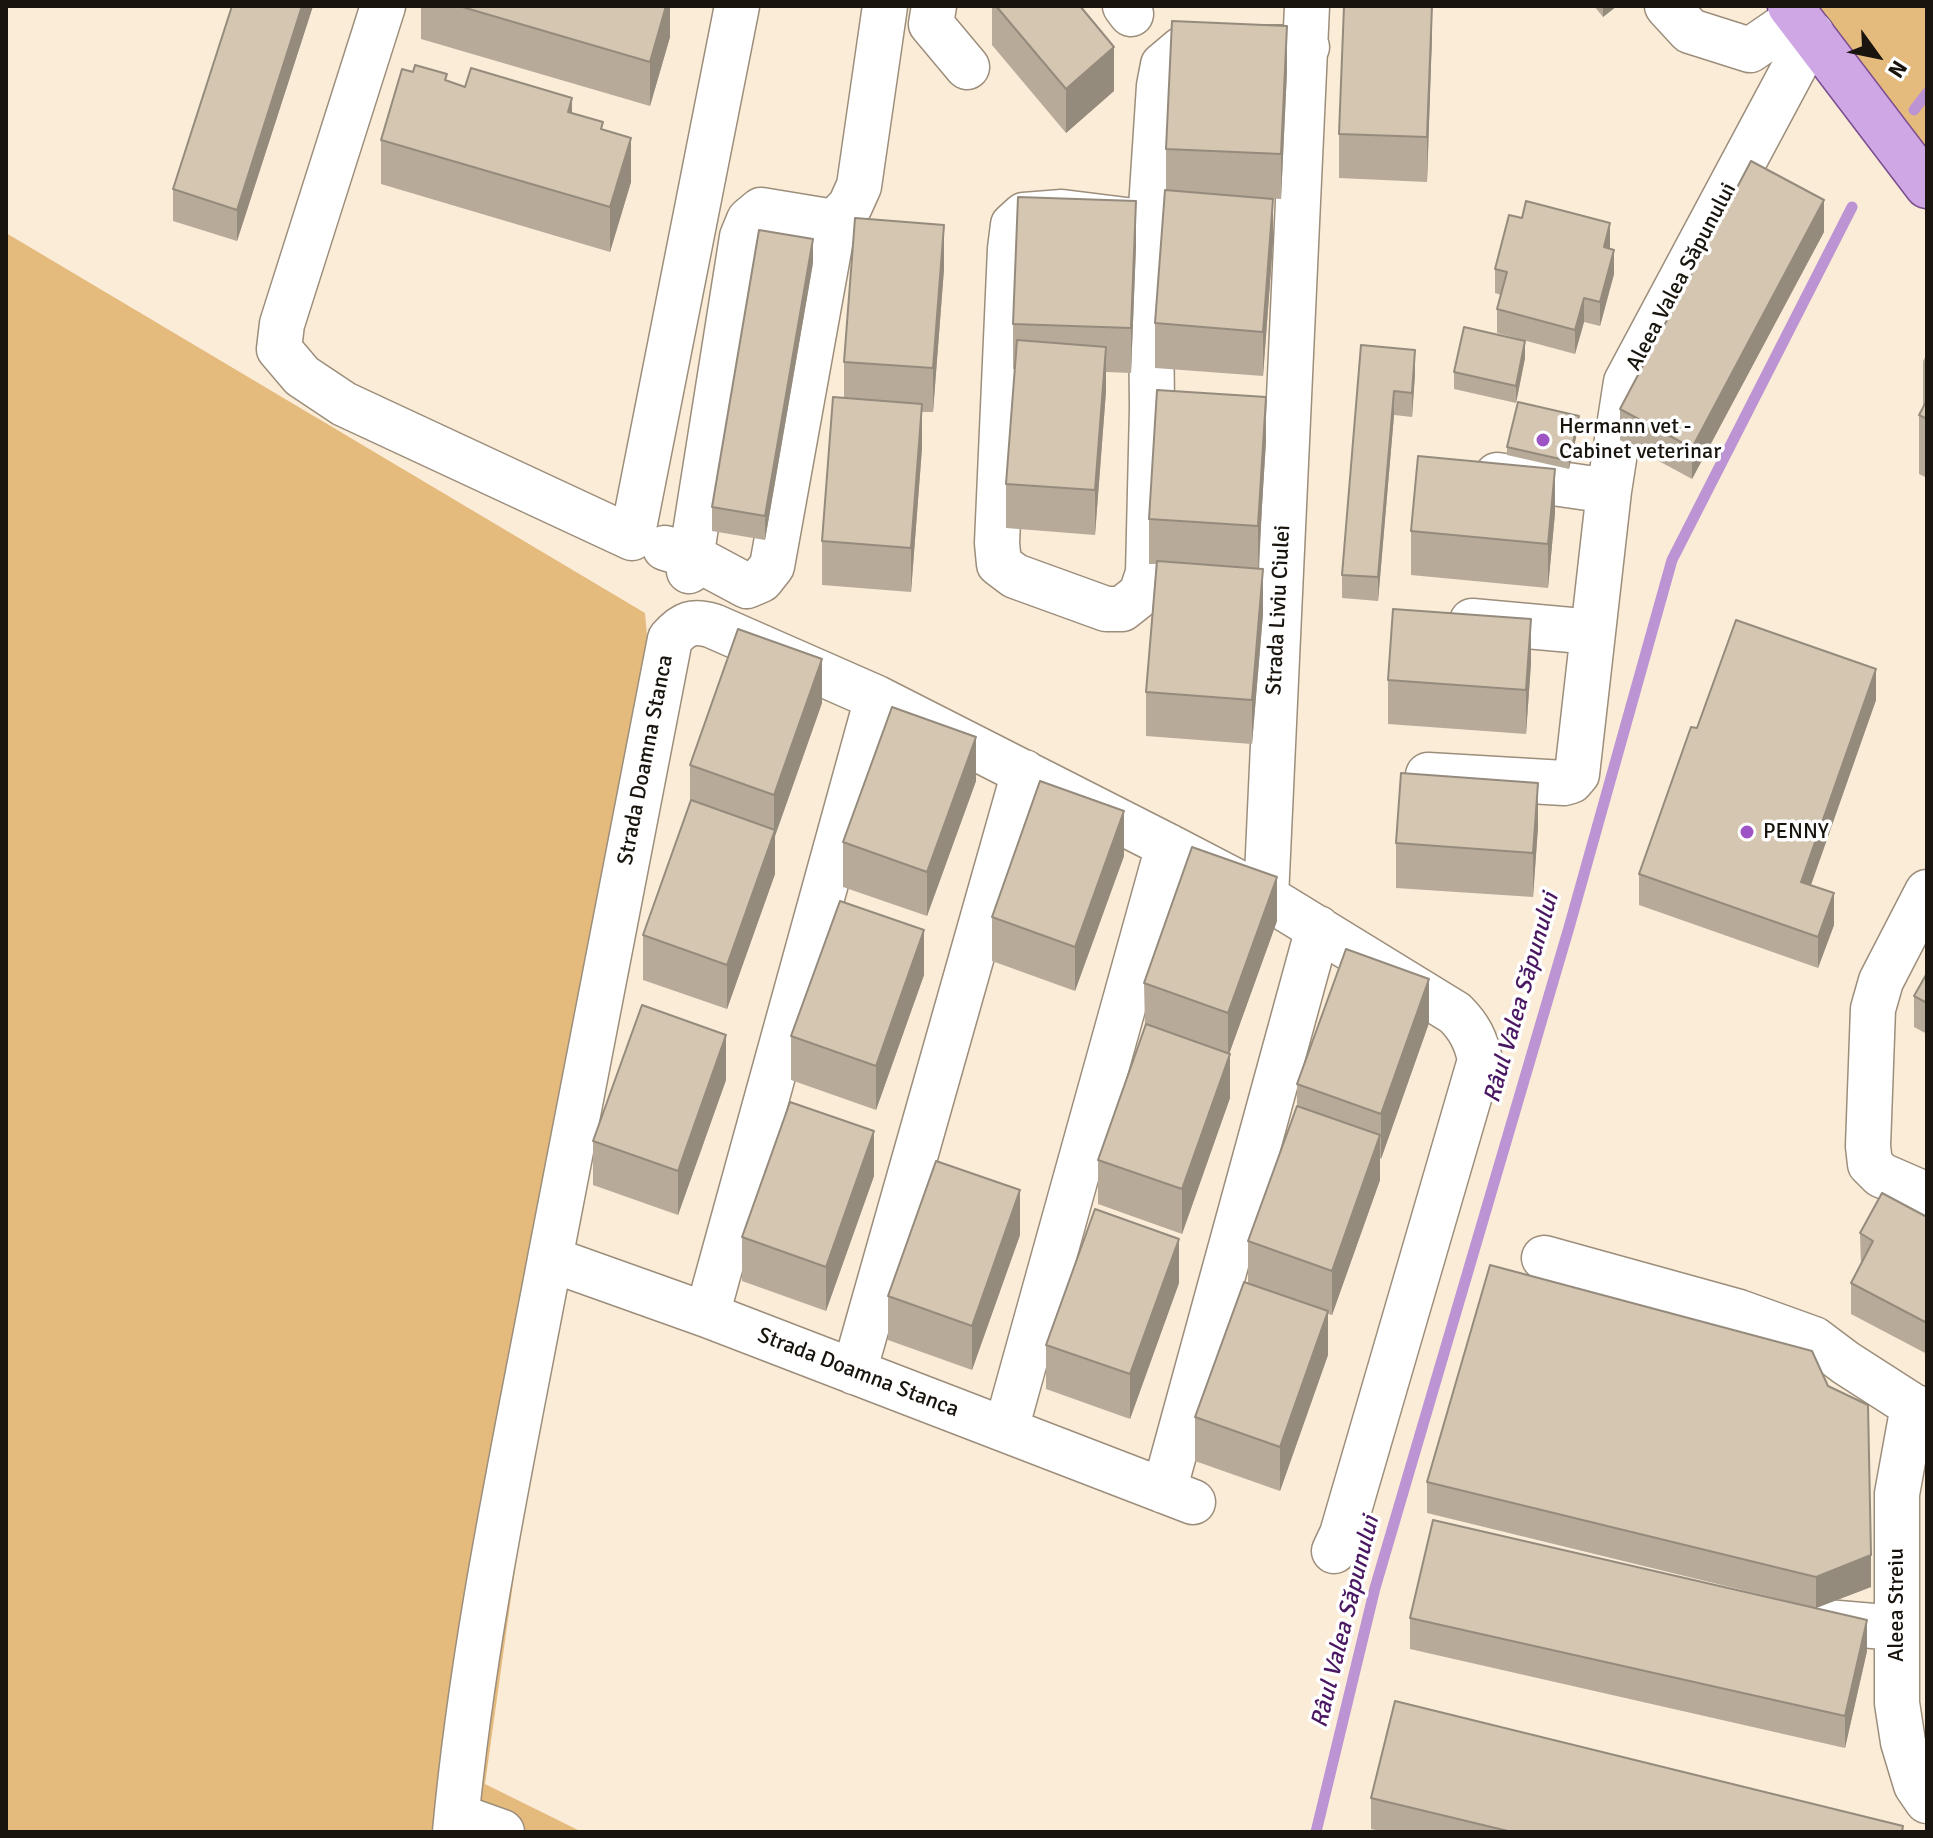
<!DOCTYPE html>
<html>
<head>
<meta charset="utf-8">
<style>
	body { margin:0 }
	#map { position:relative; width:1933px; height:1838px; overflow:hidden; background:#fbecd8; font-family:Signika,sans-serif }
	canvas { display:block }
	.frame { position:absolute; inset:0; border:8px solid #19140d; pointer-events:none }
	.north { position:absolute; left:1837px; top:16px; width:80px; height:80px; -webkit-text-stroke:6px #fff; paint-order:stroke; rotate:123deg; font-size:22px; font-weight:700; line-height:32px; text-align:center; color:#19140d }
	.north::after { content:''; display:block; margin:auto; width:28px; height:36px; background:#19140d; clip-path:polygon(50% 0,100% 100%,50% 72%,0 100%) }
</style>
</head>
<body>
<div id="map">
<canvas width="1933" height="1838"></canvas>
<div class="frame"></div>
<div class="north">N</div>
</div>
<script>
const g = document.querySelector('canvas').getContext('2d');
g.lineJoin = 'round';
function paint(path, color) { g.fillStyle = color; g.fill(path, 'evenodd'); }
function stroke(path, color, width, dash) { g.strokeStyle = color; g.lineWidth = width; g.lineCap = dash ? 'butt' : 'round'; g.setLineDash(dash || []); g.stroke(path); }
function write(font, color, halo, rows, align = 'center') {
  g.font = font + ' Signika,sans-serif'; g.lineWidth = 7; g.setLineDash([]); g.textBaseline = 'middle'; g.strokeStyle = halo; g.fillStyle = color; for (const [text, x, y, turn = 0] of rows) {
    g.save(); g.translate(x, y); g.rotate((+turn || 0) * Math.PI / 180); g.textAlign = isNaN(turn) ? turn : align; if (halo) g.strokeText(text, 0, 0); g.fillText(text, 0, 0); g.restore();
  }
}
const green = new Path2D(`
	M 1814,6 L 1927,6 L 1927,152 Z
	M 6,233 L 645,613 L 651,679 L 523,1512 L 485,1784 L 582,1832 L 6,1832 Z`);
const stream = new Path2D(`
	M 1914,110 L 1927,93
	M 1316,1832 L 1375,1588 L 1570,924 L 1672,560 L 1852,207`);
const minor = new Path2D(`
	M 383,6 L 282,324 L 279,349 L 302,376 L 344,404 L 632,538 L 737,6
	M 934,6 L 931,24 L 967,67
	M 1125,6 L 1131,14
	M 1667,6 L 1690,31 L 1750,50 L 1798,17
	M 1150,223 L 1062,212 L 1024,215 L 1013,225 L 1010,249 L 997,543 L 999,564 L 1015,576 L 1106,609 L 1122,609 L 1141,594 L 1148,573 L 1152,408 L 1150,223 L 1159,86 L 1163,65 L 1182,49 L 1307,47
	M 1497,475 L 1609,491
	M 665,548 L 691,556 L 747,586 L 761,580 L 772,566 L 834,222
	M 689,571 L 742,237 L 749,220 L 761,210 L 834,222 L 850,206 L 859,186 L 885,6
	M 1472,621 L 1593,632
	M 1428,775 L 1564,783 L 1571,781 L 1577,774 L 1609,491 L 1626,382 L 1812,34
	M 1927,892 L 1881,981 L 1873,1009 L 1868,1146 L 1870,1164 L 1881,1175 L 1927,1195
	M 1266,897 L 1307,6
	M 1544,1258 L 1739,1312 L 1814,1339 L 1846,1363 L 1913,1406 L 1927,1411
	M 707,1315 L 877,698
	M 854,1372 L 1024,772
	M 1913,1406 L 1897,1494 L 1897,1703 L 1903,1742 L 1916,1785 L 1927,1801
	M 1006,1429 L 1168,846
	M 1164,1491 L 1318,928
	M 1193,1502 L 707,1315 L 550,1259 L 670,639 C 684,623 693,620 713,626 L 877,698 L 1168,846 L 1266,897 L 1455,1013 C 1469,1027 1476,1040 1480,1060 L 1342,1534 L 1334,1551
	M 1808,1617 L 1826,1622 L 1897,1628
	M 457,1816 L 502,1832
	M 455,1832 C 473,1639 514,1449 550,1259`);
const major = new Path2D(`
	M 1790,6 L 1927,186`);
const wall = new Path2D(`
	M 232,6 L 313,6 L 237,241 L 173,221 L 173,189 Z
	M 421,6 L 670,6 L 670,37 L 650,106 L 421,39 Z
	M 992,6 L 1080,6 L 1114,91 L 1066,133 L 992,45 Z
	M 1594,6 L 1617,6 L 1603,17 Z
	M 1432,35 L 1427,182 L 1339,178 L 1339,134 Z
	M 1287,71 L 1281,199 L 1263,198 L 1273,243 L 1263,376 L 1155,368 L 1155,323 L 1166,190 L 1166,149 Z
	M 447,81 L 465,87 L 572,113 L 603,130 L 631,182 L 610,252 L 381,184 L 381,140 Z
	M 1824,232 L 1692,479 L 1620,440 L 1620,409 Z
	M 1136,246 L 1131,373 L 1106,372 L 1106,391 L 1095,535 L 1006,528 L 1006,484 L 1015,369 L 1013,369 L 1013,324 Z
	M 1610,247 L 1614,274 L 1600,326 L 1584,322 L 1575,354 L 1497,333 L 1497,309 L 1501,295 L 1495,293 L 1495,269 Z
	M 813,263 L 765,540 L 712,531 L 712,507 Z
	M 944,269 L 933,412 L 922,412 L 922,448 L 911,592 L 822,585 L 822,541 L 844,398 L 844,362 Z
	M 1361,345 L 1415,374 L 1412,417 L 1394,415 L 1378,601 L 1342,598 L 1342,575 Z
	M 1927,354 L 1927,478 L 1919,474 L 1919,415 L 1923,407 L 1923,361 Z
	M 1525,358 L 1516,403 L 1454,389 L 1454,372 Z
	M 1579,424 L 1569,469 L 1507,455 L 1507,447 Z
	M 1266,441 L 1258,569 L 1263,614 L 1252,744 L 1146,736 L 1146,692 L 1156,564 L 1149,564 L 1149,519 Z
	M 1555,513 L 1548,588 L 1411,575 L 1411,531 Z
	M 1531,663 L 1526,734 L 1388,724 L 1388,680 Z
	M 1876,700 L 1811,885 L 1834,925 L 1818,968 L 1639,905 L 1639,874 L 1697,728 Z
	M 822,703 L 775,836 L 775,874 L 727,1009 L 643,980 L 643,935 L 690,802 L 690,765 Z
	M 976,781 L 927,916 L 843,887 L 843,842 Z
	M 1538,827 L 1533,897 L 1396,888 L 1396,843 Z
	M 1124,856 L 1075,991 L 992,961 L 992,917 Z
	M 1277,921 L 1229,1054 L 1230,1098 L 1182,1234 L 1098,1204 L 1098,1160 L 1145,1027 L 1144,983 Z
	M 1927,973 L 1927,1034 L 1914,1027 L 1914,996 Z
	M 924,975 L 876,1110 L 791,1080 L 791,1036 Z
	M 1429,1023 L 1381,1159 L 1380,1158 L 1380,1180 L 1332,1315 L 1328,1314 L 1328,1355 L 1280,1491 L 1195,1461 L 1195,1417 L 1248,1283 L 1248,1241 L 1297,1106 L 1297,1084 Z
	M 726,1080 L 678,1215 L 593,1185 L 593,1141 Z
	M 874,1176 L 826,1311 L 742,1281 L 742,1237 Z
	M 1927,1217 L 1927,1354 L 1851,1314 L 1851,1283 L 1861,1265 L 1860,1233 Z
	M 1020,1235 L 972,1370 L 888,1340 L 888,1296 Z
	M 1179,1283 L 1130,1419 L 1046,1389 L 1046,1345 Z
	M 1427,1482 L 1871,1587 L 1816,1608 L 1867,1651 L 1845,1748 L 1410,1649 L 1410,1618 L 1791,1602 L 1427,1513 Z
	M 1371,1798 L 1903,1832 L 1385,1832 L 1371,1829 Z`);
const shadedWall = new Path2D(`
	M 302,6 L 313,6 L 237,241 L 237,210 Z
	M 666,6 L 670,6 L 670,37 L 650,106 L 650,62 Z
	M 1432,6 L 1432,35 L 1427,182 L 1427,137 Z
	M 1603,6 L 1617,6 L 1603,17 Z
	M 1287,26 L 1287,71 L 1281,199 L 1281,154 Z
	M 1114,47 L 1114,91 L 1066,133 L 1066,89 Z
	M 572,98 L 572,142 L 568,112 Z
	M 631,138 L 631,182 L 610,252 L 610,207 Z
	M 1273,199 L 1273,243 L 1263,376 L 1263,332 Z
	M 1824,200 L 1824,232 L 1692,479 L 1692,448 Z
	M 1136,201 L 1136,246 L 1131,373 L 1131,328 Z
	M 1610,223 L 1610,247 L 1604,271 L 1604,247 Z
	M 944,225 L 944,269 L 933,412 L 933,368 Z
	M 813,239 L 813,263 L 765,540 L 765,516 Z
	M 1614,250 L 1614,274 L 1600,326 L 1600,302 Z
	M 1584,298 L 1584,322 L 1575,354 L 1575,330 Z
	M 1525,341 L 1525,358 L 1516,403 L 1516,386 Z
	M 1106,347 L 1106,391 L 1095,535 L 1095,490 Z
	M 1415,350 L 1415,374 L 1412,417 L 1412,393 Z
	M 1394,391 L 1394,415 L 1378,601 L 1378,577 Z
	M 1266,397 L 1266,441 L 1258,570 L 1258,526 Z
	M 922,404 L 922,448 L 911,592 L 911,548 Z
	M 1579,416 L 1579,424 L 1569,469 L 1569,461 Z
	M 1555,469 L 1555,513 L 1548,588 L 1548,544 Z
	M 1263,569 L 1263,614 L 1252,744 L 1252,700 Z
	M 1531,619 L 1531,663 L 1526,734 L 1526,690 Z
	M 822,659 L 822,703 L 775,836 L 775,874 L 727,1009 L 727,965 L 774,833 L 774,795 Z
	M 1876,669 L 1876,700 L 1801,913 L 1801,882 Z
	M 976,737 L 976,781 L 927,916 L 927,872 Z
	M 1538,783 L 1538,827 L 1533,897 L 1533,853 Z
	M 1124,811 L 1124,856 L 1075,991 L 1075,947 Z
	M 1277,877 L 1277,921 L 1228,1057 L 1228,1013 Z
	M 1834,893 L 1834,925 L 1818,968 L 1818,937 Z
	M 924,930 L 924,975 L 876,1110 L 876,1066 Z
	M 1429,979 L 1429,1023 L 1381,1159 L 1381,1114 Z
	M 726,1035 L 726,1080 L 678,1215 L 678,1171 Z
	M 1230,1054 L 1230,1098 L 1182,1234 L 1182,1189 Z
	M 874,1131 L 874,1176 L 826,1311 L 826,1267 Z
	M 1380,1135 L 1380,1180 L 1332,1315 L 1332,1271 Z
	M 1020,1190 L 1020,1235 L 972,1370 L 972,1326 Z
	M 1179,1239 L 1179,1283 L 1130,1419 L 1130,1374 Z
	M 1328,1311 L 1328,1355 L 1280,1491 L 1280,1447 Z
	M 1871,1555 L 1871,1587 L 1816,1608 L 1816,1577 Z
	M 1867,1620 L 1867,1651 L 1845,1748 L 1845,1716 Z`);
const building = new Path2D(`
	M 232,6 L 302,6 L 237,210 L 173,189 Z
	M 459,6 L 666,6 L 650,62 Z
	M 996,6 L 1080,6 L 1114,47 L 1066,89 Z
	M 1344,6 L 1432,6 L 1427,137 L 1339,134 Z
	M 1172,21 L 1287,26 L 1281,154 L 1166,149 Z
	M 415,65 L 447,74 L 445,80 L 465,87 L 471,68 L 572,98 L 568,112 L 603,122 L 601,129 L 631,138 L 610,207 L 381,140 L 402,69 L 413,72 Z
	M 1751,161 L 1824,200 L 1692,448 L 1620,409 Z
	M 1165,190 L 1273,199 L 1263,332 L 1155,323 Z
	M 1018,197 L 1136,201 L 1131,328 L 1013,324 Z
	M 1526,201 L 1610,223 L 1604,247 L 1614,250 L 1600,302 L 1584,298 L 1575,330 L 1497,309 L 1507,272 L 1495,269 L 1509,215 L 1522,218 Z
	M 855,218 L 944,225 L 933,368 L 844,362 Z
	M 759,230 L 813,239 L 765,516 L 712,507 Z
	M 1464,327 L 1525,341 L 1516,386 L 1454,372 Z
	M 1017,340 L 1106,347 L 1095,490 L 1006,484 Z
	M 1361,345 L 1415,350 L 1412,393 L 1394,391 L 1378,577 L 1342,575 Z
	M 1157,390 L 1266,397 L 1258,526 L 1149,519 Z
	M 833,397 L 922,404 L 911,548 L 822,541 Z
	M 1927,400 L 1927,419 L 1919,415 Z
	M 1518,402 L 1579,416 L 1569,461 L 1507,447 Z
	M 1418,456 L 1555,469 L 1548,544 L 1411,531 Z
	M 1157,561 L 1263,569 L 1252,700 L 1146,692 Z
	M 1393,609 L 1531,619 L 1526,690 L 1388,680 Z
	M 1736,620 L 1876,669 L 1801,882 L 1834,893 L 1818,937 L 1639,874 L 1691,727 L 1697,728 Z
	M 738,629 L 822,659 L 774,795 L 690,765 Z
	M 892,707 L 976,737 L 927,872 L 843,842 Z
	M 1401,773 L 1538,783 L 1533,853 L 1396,843 Z
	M 1040,781 L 1124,811 L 1075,947 L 992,917 Z
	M 691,800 L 775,830 L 727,965 L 643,935 Z
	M 1192,847 L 1277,877 L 1228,1013 L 1144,983 Z
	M 840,901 L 924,930 L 876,1066 L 791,1036 Z
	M 1346,949 L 1429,979 L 1381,1114 L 1297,1084 Z
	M 1927,973 L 1927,1003 L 1914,996 Z
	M 642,1005 L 726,1035 L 678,1171 L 593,1141 Z
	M 1146,1024 L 1230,1054 L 1182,1189 L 1098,1160 Z
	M 790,1102 L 874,1131 L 826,1267 L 742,1237 Z
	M 1297,1106 L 1380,1135 L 1332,1271 L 1248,1241 Z
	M 936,1161 L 1020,1190 L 972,1326 L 888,1296 Z
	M 1882,1193 L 1927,1217 L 1927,1323 L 1851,1283 L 1873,1241 L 1860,1233 Z
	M 1095,1209 L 1179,1239 L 1130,1374 L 1046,1345 Z
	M 1490,1265 L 1812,1351 L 1828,1386 L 1868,1405 L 1871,1555 L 1816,1577 L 1427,1482 Z
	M 1244,1282 L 1328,1311 L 1280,1447 L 1195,1417 Z
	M 1433,1520 L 1867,1620 L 1845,1716 L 1410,1618 Z
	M 1395,1701 L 1903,1826 L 1902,1832 L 1512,1832 L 1371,1798 Z`);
const markers = [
	[1543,440,8,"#9e53c5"],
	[1747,832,8,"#9e53c5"]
];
const streetNames = [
	["Aleea Valea Săpunului",1682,277,-62],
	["Strada Liviu Ciulei",1279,610,-87],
	["Strada Doamna Stanca",646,760,-79],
	["Strada Doamna Stanca",858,1373,21],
	["Aleea Streiu",1897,1605,-90]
];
const poiNames = [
	["Hermann vet -",1559,427],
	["Cabinet veterinar",1559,452],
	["PENNY",1763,832]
];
const waterNames = [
	["Râul Valea Săpunului",1522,998,-74],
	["Râul Valea Săpunului",1346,1622,-76]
];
paint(green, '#e5ba7d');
stroke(stream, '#bc94d3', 11);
stroke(minor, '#9c8e7b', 47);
stroke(major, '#7a4d8e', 47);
stroke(minor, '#fff', 44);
stroke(major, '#cfa7e5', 44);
paint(wall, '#b7aa99');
paint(shadedWall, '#958b7d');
paint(building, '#d5c6b2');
stroke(building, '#958b7d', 2);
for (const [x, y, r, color] of markers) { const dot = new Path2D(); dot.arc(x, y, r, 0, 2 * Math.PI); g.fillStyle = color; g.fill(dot); stroke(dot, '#fff', 3); }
write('22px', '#19140d', '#fff', streetNames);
write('22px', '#19140d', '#fff', poiNames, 'left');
write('italic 24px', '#4a1862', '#fff', waterNames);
</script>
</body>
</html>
